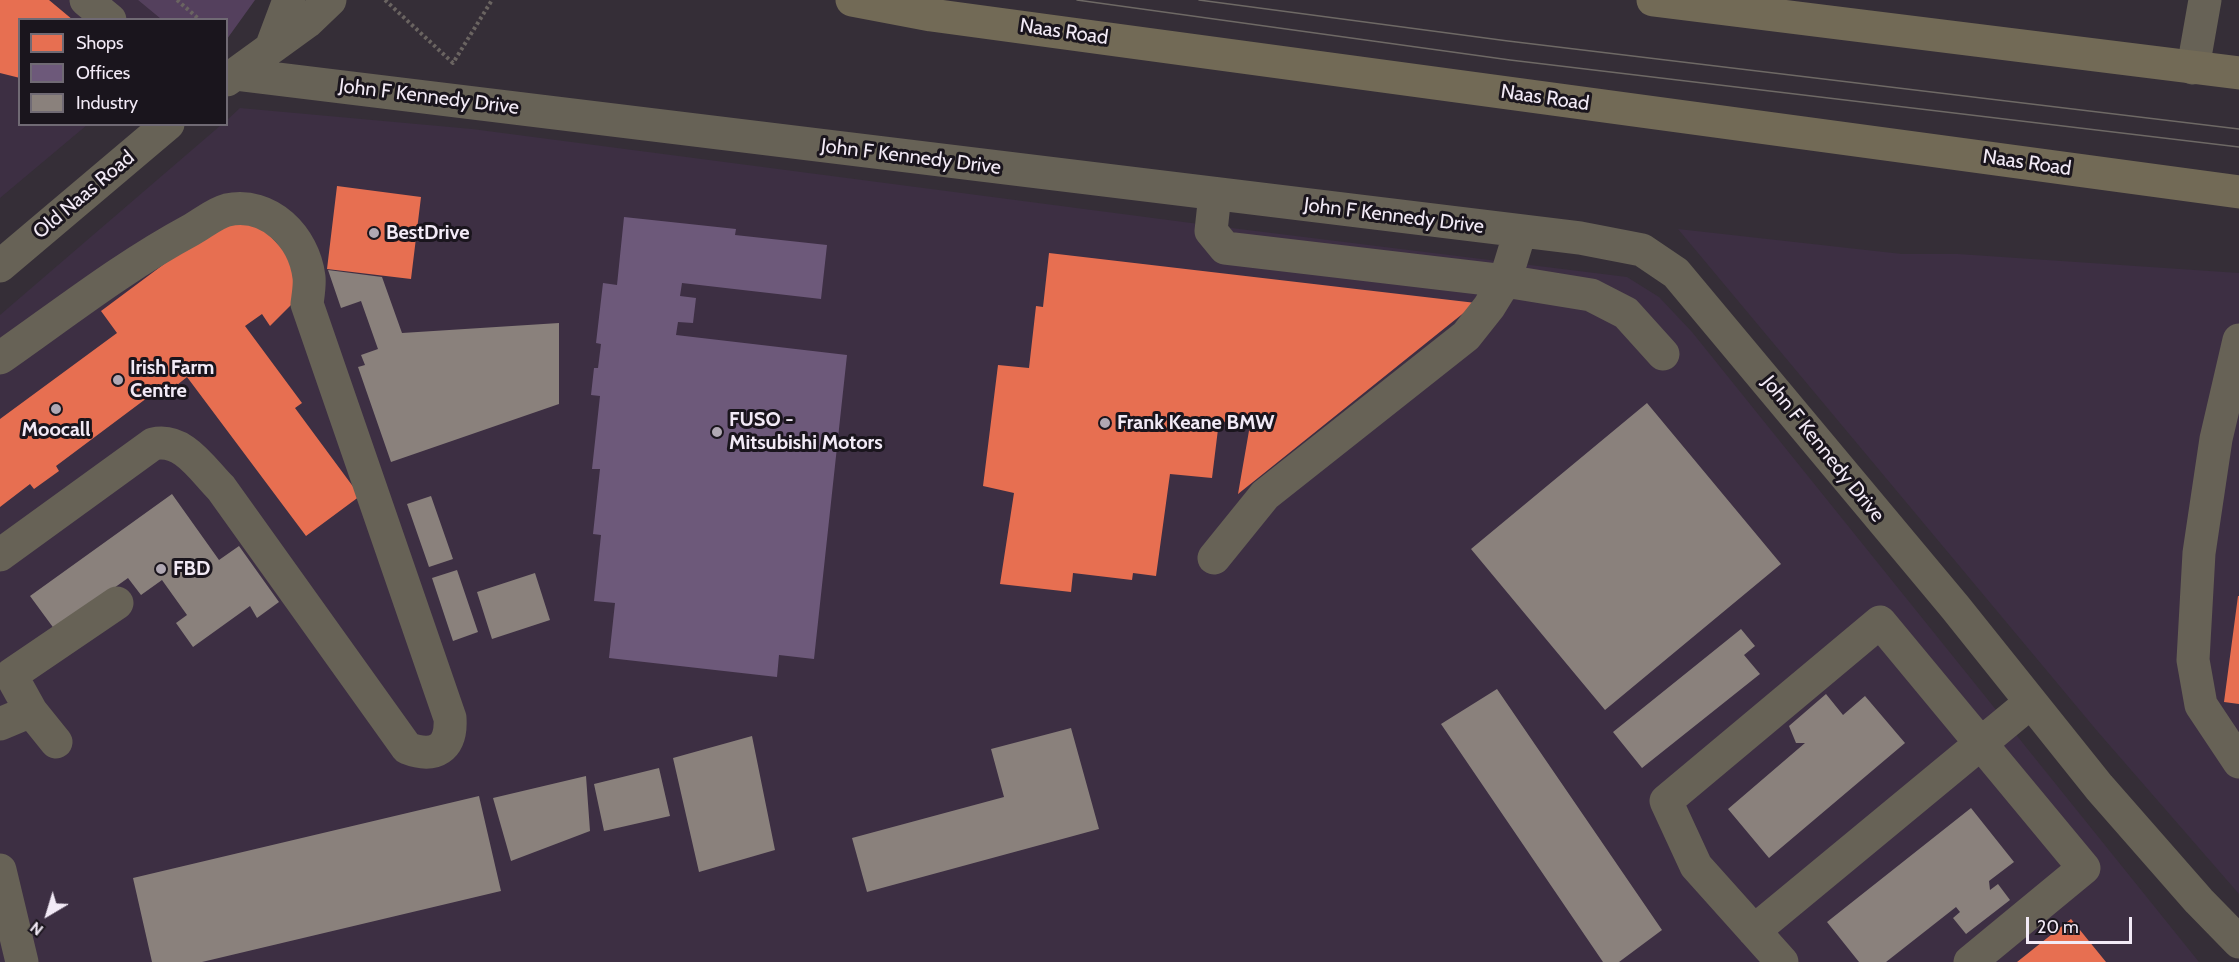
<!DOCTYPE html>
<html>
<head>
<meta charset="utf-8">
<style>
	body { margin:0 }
	#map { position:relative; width:2239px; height:962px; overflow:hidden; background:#352e37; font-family:Cabin,sans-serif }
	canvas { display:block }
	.legend { position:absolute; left:18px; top:18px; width:210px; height:108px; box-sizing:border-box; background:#1a151d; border:2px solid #706a74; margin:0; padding:8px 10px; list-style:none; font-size:18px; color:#f2eaf6 }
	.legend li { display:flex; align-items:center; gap:12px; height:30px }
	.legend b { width:30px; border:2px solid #706a74 }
	.north { position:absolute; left:18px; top:884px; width:60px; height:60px; -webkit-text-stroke:4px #1a151d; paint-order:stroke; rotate:218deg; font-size:16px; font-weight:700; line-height:24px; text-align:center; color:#f2eaf6 }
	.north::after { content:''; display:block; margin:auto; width:21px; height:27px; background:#f2eaf6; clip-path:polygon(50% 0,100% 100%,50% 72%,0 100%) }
	.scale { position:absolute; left:2026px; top:917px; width:106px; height:27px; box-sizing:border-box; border:3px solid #f2eaf6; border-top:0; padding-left:8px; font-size:18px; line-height:21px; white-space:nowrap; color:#f2eaf6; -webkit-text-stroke:4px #1a151d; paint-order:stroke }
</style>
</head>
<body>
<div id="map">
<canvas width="2239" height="962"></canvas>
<ul class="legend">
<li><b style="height:16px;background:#e76f51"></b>Shops</li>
<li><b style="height:16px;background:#6d597a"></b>Offices</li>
<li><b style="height:16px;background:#8a817c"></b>Industry</li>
</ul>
<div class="north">N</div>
<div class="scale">20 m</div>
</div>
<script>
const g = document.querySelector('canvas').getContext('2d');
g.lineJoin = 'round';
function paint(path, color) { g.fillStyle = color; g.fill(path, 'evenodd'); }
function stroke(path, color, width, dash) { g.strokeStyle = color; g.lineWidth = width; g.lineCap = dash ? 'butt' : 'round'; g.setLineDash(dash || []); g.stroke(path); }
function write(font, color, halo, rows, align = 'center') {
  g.font = font + ' Cabin,sans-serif'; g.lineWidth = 6; g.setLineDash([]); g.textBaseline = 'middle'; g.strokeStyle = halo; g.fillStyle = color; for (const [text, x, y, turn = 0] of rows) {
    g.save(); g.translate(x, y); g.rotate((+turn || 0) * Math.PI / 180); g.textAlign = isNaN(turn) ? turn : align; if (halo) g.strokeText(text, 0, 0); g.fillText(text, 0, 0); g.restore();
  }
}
const built = new Path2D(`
	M 0,0 L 138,0 L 161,19 L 20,20 L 20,124 L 87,125 L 0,198 Z
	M 240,108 L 472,129 L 1199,224 L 1627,277 L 1659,297 L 1692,332 L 2199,962 L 0,962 L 0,315 L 221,125 L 226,124 L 227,120 Z
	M 1678,229 L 1902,254 L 1958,254 L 2239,273 L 2239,894 L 2098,732 Z`);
const green = new Path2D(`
	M 138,0 L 255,0 L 227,39 L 226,20 L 161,19 Z`);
const shops = new Path2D(`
	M 0,0 L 49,0 L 73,20 L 20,20 L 20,78 L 0,73 Z
	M 337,186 L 421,197 L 411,279 L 327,269 Z
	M 224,225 L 260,225 L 297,265 L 292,304 L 270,326 L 262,314 L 245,326 L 302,403 L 295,408 L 360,496 L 306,536 L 187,377 L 172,389 L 167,383 L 56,466 L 59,471 L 34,489 L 30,484 L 0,507 L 0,419 L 117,333 L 101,311 L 187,247 Z
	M 1049,253 L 1476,303 L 1238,494 L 1250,425 L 1219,421 L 1212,478 L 1170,474 L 1156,576 L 1133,573 L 1132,580 L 1073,573 L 1071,592 L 1000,584 L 1014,493 L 983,486 L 998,365 L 1029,368 L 1036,306 L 1043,307 Z
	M 2238,596 L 2239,596 L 2239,704 L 2224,702 Z
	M 2071,919 L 2106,962 L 2017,962 Z`);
const offices = new Path2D(`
	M 624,217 L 736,229 L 735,235 L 827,245 L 821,299 L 682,283 L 680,296 L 696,298 L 693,323 L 678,322 L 676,335 L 847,355 L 814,659 L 779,655 L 777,677 L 609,658 L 615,603 L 594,601 L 601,535 L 593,534 L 600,469 L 592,469 L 600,396 L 591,395 L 594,368 L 598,368 L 601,344 L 596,343 L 603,283 L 617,285 Z`);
const industry = new Path2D(`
	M 328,270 L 382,277 L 402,333 L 559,323 L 559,404 L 391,462 L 358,367 L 365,365 L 361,355 L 378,349 L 361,301 L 341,308 Z
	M 1647,403 L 1781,564 L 1605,710 L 1471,549 Z
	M 172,494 L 219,560 L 239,546 L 279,602 L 257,618 L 250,606 L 193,647 L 176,623 L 187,615 L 162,580 L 141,595 L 128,578 L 55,630 L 30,596 Z
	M 431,496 L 453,559 L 429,567 L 407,504 Z
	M 457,570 L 478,632 L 453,641 L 432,578 Z
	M 535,573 L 550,620 L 492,639 L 477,592 Z
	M 1741,629 L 1755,646 L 1744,655 L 1760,674 L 1642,768 L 1613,732 Z
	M 1497,689 L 1662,930 L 1619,962 L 1603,962 L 1441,724 Z
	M 1826,694 L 1843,715 L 1865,696 L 1905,743 L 1769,858 L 1728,809 L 1805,743 L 1796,743 L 1789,726 Z
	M 1071,728 L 1099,829 L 867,892 L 852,838 L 1004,797 L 991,749 Z
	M 752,736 L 775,850 L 699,872 L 673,758 Z
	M 659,768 L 670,816 L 604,831 L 594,784 Z
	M 586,776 L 590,831 L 511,861 L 493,798 Z
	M 479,796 L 501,891 L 202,962 L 152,962 L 133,878 Z
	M 1971,808 L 2014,862 L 1989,881 L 1990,890 L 1998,884 L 2010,900 L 1966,934 L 1953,918 L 1960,912 L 1956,907 L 1886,962 L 1859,962 L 1827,922 Z`);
const path = new Path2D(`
	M 177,0 L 200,20
	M 385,0 L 453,63 L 492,0`);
const minor = new Path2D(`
	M 86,0 L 110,20
	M 271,48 L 289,0
	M 2193,68 L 2205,0
	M 236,74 L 1580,238 L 1642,250 L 1676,273 L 1955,607 L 2099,787 L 2199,901 L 2239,942
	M 227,80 L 307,22 L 330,0
	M 1215,194 L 1211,231 L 1225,248 L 1505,281 L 1591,295 L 1626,313 L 1663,354
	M 0,266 L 168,124
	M 2239,340 L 2216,439 L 2199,553 L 2193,660 L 2201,705 L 2239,762
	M 0,358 C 63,314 124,266 191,230 C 202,224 215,213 227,210 C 269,201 304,237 309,277 C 310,285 308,296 307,304 L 450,718 C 452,748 435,759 407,748 L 221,488 C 202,469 183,437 153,444 L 0,555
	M 1214,558 L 1265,495 L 1466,336 L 1489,307 L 1505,281 L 1520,232
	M 0,724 L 31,711
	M 56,742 L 31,711 L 11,675 L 117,603
	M 0,870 L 22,962
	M 1754,931 L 2031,702
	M 1782,962 L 1696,866 L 1666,801 L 1880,622 L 2084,868 L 1970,962`);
const major = new Path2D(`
	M 852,0 L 931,15 L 2239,192
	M 1653,0 L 2239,73`);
const tram = new Path2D(`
	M 1077,0 L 1510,60 L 2239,147
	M 1199,0 L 1508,41 L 2239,129`);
const markers = [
	[374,233,6,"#b0a8b3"],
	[118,380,6,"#b0a8b3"],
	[56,409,6,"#b0a8b3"],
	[1105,423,6,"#b0a8b3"],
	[717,432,6,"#b0a8b3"],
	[161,569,6,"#b0a8b3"]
];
const streetNames = [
	["Naas Road",1064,32,8],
	["John F Kennedy Drive",429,97,7],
	["Naas Road",1545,98,8],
	["John F Kennedy Drive",911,157,7],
	["Naas Road",2027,163,8],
	["Old Naas Road",84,195,-40],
	["John F Kennedy Drive",1394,216,7],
	["John F Kennedy Drive",1823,449,51]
];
const poiNames = [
	["BestDrive",386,233],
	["Irish Farm",130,368],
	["Centre",130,391],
	["FUSO -",729,420],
	["Mitsubishi Motors",729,443],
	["Frank Keane BMW",1117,423],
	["Moocall",56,430,"center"],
	["FBD",173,569]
];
paint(built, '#3d2f43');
paint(green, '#54405d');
paint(shops, '#e76f51');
paint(offices, '#6d597a');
paint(industry, '#8a817c');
stroke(path, '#6a6461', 4, [3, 3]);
stroke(minor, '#676256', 33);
stroke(major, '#726a56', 33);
stroke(tram, '#6e6965', 1.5);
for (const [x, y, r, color] of markers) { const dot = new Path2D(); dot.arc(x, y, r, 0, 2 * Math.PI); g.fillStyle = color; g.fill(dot); stroke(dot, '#1a151d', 2); }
write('20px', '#f2eaf6', '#1a151d', streetNames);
write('bold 20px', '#f2eaf6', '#1a151d', poiNames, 'left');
</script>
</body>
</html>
